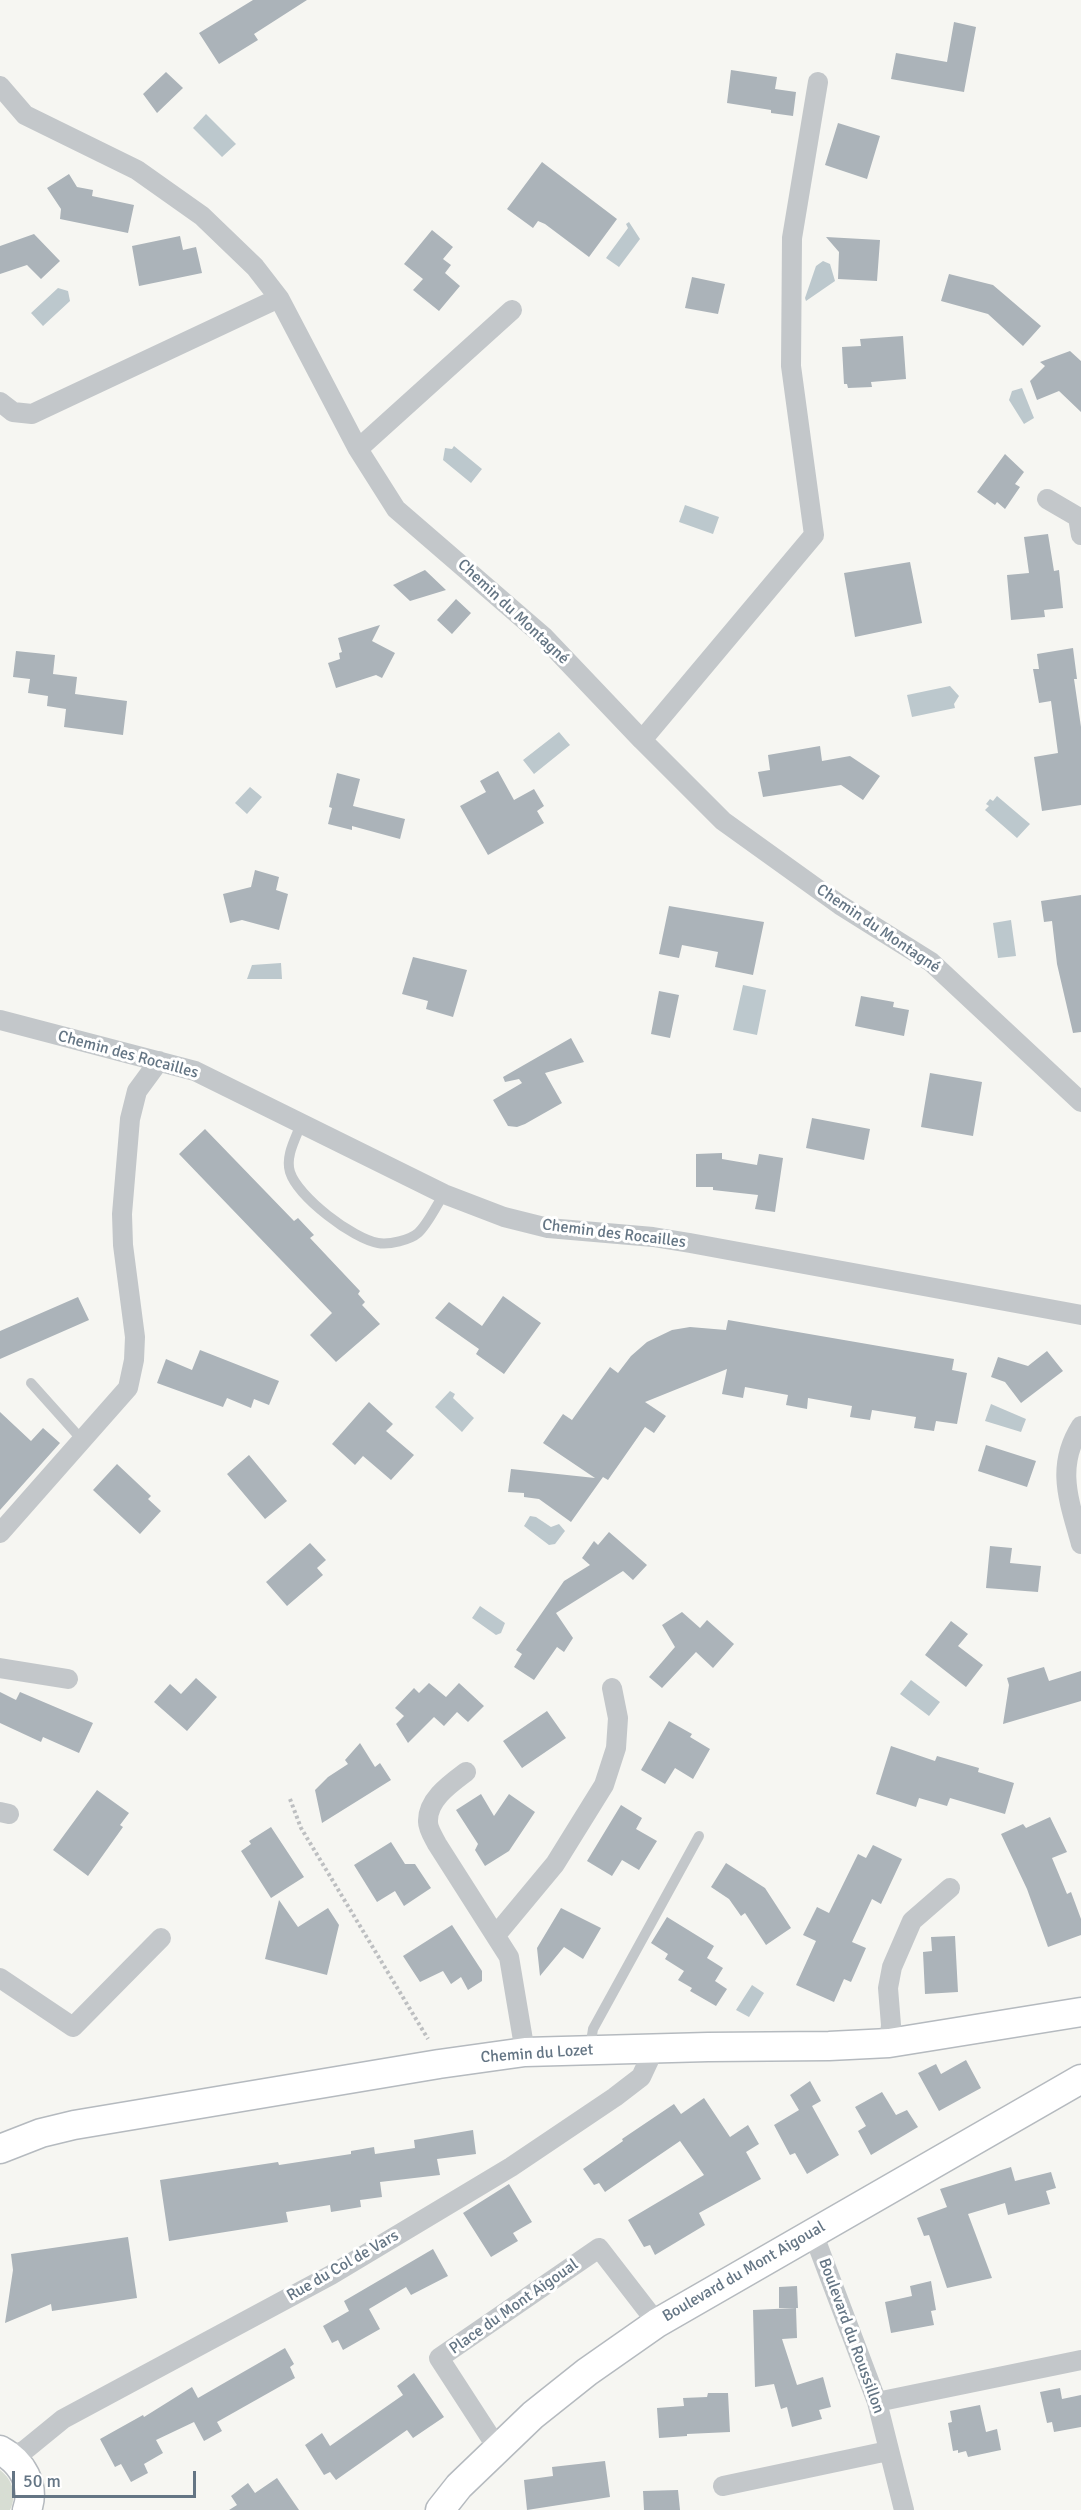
<!DOCTYPE html>
<html>
<head>
<meta charset="utf-8">
<style>
	body { margin:0 }
	#map { position:relative; width:1081px; height:2510px; overflow:hidden; background:#f6f6f2; font-family:Signika,sans-serif }
	canvas { display:block }
	.scale { position:absolute; left:12px; top:2471px; width:184px; height:27px; box-sizing:border-box; border:3px solid #647584; border-top:0; padding-left:8px; font-size:18px; line-height:21px; white-space:nowrap; color:#647584; -webkit-text-stroke:4px #fff; paint-order:stroke }
</style>
</head>
<body>
<div id="map">
<canvas width="1081" height="2510"></canvas>
<div class="scale">50 m</div>
</div>
<script>
const g = document.querySelector('canvas').getContext('2d');
g.lineJoin = 'round';
function paint(path, color) { g.fillStyle = color; g.fill(path, 'evenodd'); }
function stroke(path, color, width, dash) { g.strokeStyle = color; g.lineWidth = width; g.lineCap = dash ? 'butt' : 'round'; g.setLineDash(dash || []); g.stroke(path); }
function write(font, color, halo, rows, align = 'center') {
  g.font = font + ' Signika,sans-serif'; g.lineWidth = 6; g.setLineDash([]); g.textBaseline = 'middle'; g.strokeStyle = halo; g.fillStyle = color; for (const [text, x, y, turn = 0] of rows) {
    g.save(); g.translate(x, y); g.rotate((+turn || 0) * Math.PI / 180); g.textAlign = isNaN(turn) ? turn : align; if (halo) g.strokeText(text, 0, 0); g.fillText(text, 0, 0); g.restore();
  }
}
const green = new Path2D(`
	M 0,2470 C 13,2480 17,2495 10,2510 L 0,2510 Z`);
const water = new Path2D(`
	M 206,114 L 236,144 L 222,157 L 193,128 Z
	M 629,222 L 640,239 L 619,267 L 606,258 L 628,228 L 626,224 Z
	M 823,261 L 830,264 L 835,281 L 806,301 L 805,298 L 816,266 Z
	M 58,288 L 68,291 L 70,301 L 43,326 L 31,313 Z
	M 1022,388 L 1034,418 L 1024,424 L 1009,400 L 1012,391 Z
	M 454,446 L 482,469 L 471,483 L 443,460 L 445,448 L 452,449 Z
	M 685,505 L 719,517 L 713,534 L 679,522 Z
	M 950,686 L 959,696 L 954,704 L 955,708 L 912,717 L 907,695 Z
	M 559,732 L 570,745 L 534,774 L 523,760 Z
	M 250,787 L 262,797 L 247,814 L 235,803 Z
	M 997,796 L 1030,824 L 1017,838 L 985,810 L 989,806 L 986,804 L 990,799 L 993,801 Z
	M 1011,920 L 1016,956 L 998,958 L 993,923 Z
	M 281,963 L 282,979 L 247,979 L 252,965 Z
	M 743,985 L 766,990 L 757,1035 L 733,1030 Z
	M 450,1391 L 455,1394 L 453,1398 L 474,1418 L 462,1432 L 435,1407 Z
	M 991,1404 L 1026,1419 L 1021,1432 L 985,1421 Z
	M 530,1516 L 536,1517 L 551,1527 L 559,1524 L 565,1531 L 555,1544 L 549,1545 L 524,1526 Z
	M 480,1606 L 505,1623 L 501,1633 L 496,1635 L 472,1618 Z
	M 911,1680 L 940,1702 L 929,1716 L 900,1694 Z
	M 752,1985 L 764,1993 L 749,2017 L 736,2010 Z`);
const building = new Path2D(`
	M 253,0 L 307,0 L 254,34 L 258,40 L 219,64 L 199,33 Z
	M 954,22 L 976,27 L 964,92 L 891,79 L 896,53 L 947,62 Z
	M 731,70 L 777,77 L 775,89 L 796,92 L 793,116 L 771,113 L 771,110 L 727,103 Z
	M 166,72 L 183,88 L 157,113 L 143,94 Z
	M 838,123 L 880,136 L 867,179 L 825,165 Z
	M 542,162 L 617,219 L 589,257 L 545,224 L 538,221 L 533,228 L 507,209 Z
	M 69,174 L 77,187 L 93,190 L 92,196 L 134,205 L 128,233 L 60,219 L 61,209 L 47,188 Z
	M 432,230 L 453,247 L 443,259 L 451,265 L 445,273 L 460,286 L 439,311 L 413,290 L 423,279 L 404,264 Z
	M 34,234 L 60,261 L 41,279 L 27,265 L 0,274 L 0,246 Z
	M 180,236 L 183,250 L 196,247 L 202,273 L 139,286 L 132,246 Z
	M 826,237 L 880,240 L 877,281 L 838,279 L 839,252 Z
	M 949,274 L 993,285 L 1041,326 L 1023,346 L 988,314 L 941,301 Z
	M 692,277 L 725,284 L 718,314 L 685,308 Z
	M 903,336 L 906,379 L 871,382 L 872,387 L 848,388 L 847,384 L 844,384 L 842,347 L 861,346 L 860,339 Z
	M 1070,351 L 1081,361 L 1081,412 L 1059,391 L 1037,400 L 1030,381 L 1045,366 L 1040,362 Z
	M 1005,454 L 1024,472 L 1015,484 L 1020,487 L 1005,509 L 997,502 L 995,505 L 977,492 Z
	M 1048,534 L 1054,571 L 1059,570 L 1063,608 L 1044,610 L 1045,617 L 1011,620 L 1007,575 L 1029,573 L 1024,537 Z
	M 910,562 L 922,623 L 855,637 L 844,573 Z
	M 425,570 L 446,590 L 410,601 L 393,585 Z
	M 456,599 L 471,613 L 452,634 L 437,620 Z
	M 380,625 L 372,641 L 395,653 L 382,678 L 376,675 L 336,688 L 328,663 L 340,659 L 339,653 L 342,652 L 338,638 Z
	M 1073,648 L 1077,679 L 1074,679 L 1081,727 L 1081,805 L 1042,811 L 1034,757 L 1058,753 L 1051,701 L 1039,703 L 1033,669 L 1039,669 L 1037,654 Z
	M 16,651 L 55,655 L 53,674 L 77,677 L 75,694 L 127,701 L 123,735 L 64,727 L 66,709 L 47,706 L 48,696 L 28,693 L 30,679 L 13,677 Z
	M 820,746 L 822,761 L 850,756 L 880,776 L 863,800 L 841,785 L 763,797 L 758,772 L 770,770 L 768,755 Z
	M 498,771 L 514,800 L 534,789 L 544,806 L 537,811 L 544,823 L 488,855 L 460,806 L 486,792 L 480,781 Z
	M 337,773 L 360,779 L 353,806 L 405,819 L 400,839 L 352,826 L 352,830 L 328,824 L 332,808 L 329,807 Z
	M 255,870 L 279,877 L 276,890 L 288,894 L 279,930 L 242,920 L 230,923 L 223,894 L 251,887 Z
	M 1081,895 L 1081,1032 L 1073,1033 L 1057,964 L 1052,921 L 1044,922 L 1041,901 Z
	M 669,906 L 764,922 L 753,975 L 715,967 L 718,952 L 682,945 L 679,958 L 659,954 Z
	M 413,957 L 467,970 L 453,1017 L 426,1009 L 428,1001 L 402,994 Z
	M 659,991 L 679,995 L 670,1038 L 651,1034 Z
	M 861,996 L 894,1002 L 893,1007 L 909,1010 L 904,1036 L 855,1026 Z
	M 571,1038 L 584,1062 L 545,1073 L 562,1103 L 525,1124 L 517,1127 L 508,1126 L 493,1100 L 522,1083 L 519,1079 L 505,1082 L 503,1077 Z
	M 930,1073 L 982,1082 L 973,1136 L 921,1127 Z
	M 812,1118 L 870,1129 L 864,1160 L 806,1148 Z
	M 205,1129 L 294,1221 L 298,1218 L 314,1235 L 310,1238 L 360,1291 L 358,1294 L 365,1302 L 362,1305 L 380,1324 L 336,1362 L 310,1335 L 332,1313 L 179,1154 Z
	M 722,1153 L 722,1159 L 757,1165 L 759,1154 L 783,1158 L 775,1212 L 755,1209 L 758,1195 L 713,1190 L 713,1187 L 696,1187 L 696,1154 Z
	M 503,1296 L 541,1323 L 504,1374 L 476,1354 L 479,1349 L 435,1318 L 449,1302 L 482,1326 Z
	M 78,1297 L 89,1320 L 0,1359 L 0,1331 Z
	M 728,1320 L 954,1359 L 952,1370 L 967,1373 L 957,1424 L 936,1421 L 934,1431 L 914,1428 L 916,1417 L 872,1410 L 870,1420 L 850,1417 L 852,1406 L 808,1398 L 807,1409 L 786,1405 L 788,1395 L 745,1387 L 743,1398 L 722,1394 L 727,1369 L 645,1402 L 666,1416 L 654,1433 L 645,1427 L 608,1480 L 603,1477 L 571,1522 L 539,1499 L 524,1497 L 524,1493 L 508,1492 L 511,1469 L 595,1478 L 543,1443 L 563,1414 L 572,1420 L 610,1367 L 618,1373 L 631,1356 L 647,1342 L 672,1330 L 690,1327 L 726,1330 Z
	M 200,1350 L 279,1381 L 269,1405 L 254,1399 L 251,1408 L 227,1398 L 223,1407 L 157,1383 L 166,1359 L 192,1370 Z
	M 1047,1351 L 1063,1371 L 1021,1403 L 1005,1382 L 991,1377 L 998,1357 L 1028,1366 Z
	M 369,1402 L 393,1424 L 386,1431 L 414,1455 L 391,1480 L 363,1456 L 355,1465 L 332,1444 Z
	M 0,1412 L 31,1441 L 43,1428 L 60,1443 L 0,1510 Z
	M 986,1445 L 1036,1461 L 1027,1487 L 978,1471 Z
	M 249,1455 L 287,1501 L 265,1519 L 227,1474 Z
	M 117,1464 L 151,1496 L 148,1499 L 161,1511 L 140,1534 L 93,1490 Z
	M 609,1532 L 647,1565 L 633,1580 L 623,1571 L 556,1613 L 573,1638 L 564,1652 L 557,1647 L 534,1680 L 514,1667 L 522,1654 L 516,1650 L 564,1581 L 590,1565 L 582,1558 L 594,1541 L 598,1545 Z
	M 310,1543 L 326,1560 L 317,1568 L 323,1575 L 287,1606 L 266,1582 Z
	M 990,1546 L 1012,1548 L 1010,1563 L 1041,1566 L 1038,1592 L 986,1588 Z
	M 682,1612 L 700,1628 L 707,1620 L 734,1644 L 713,1668 L 696,1652 L 662,1688 L 649,1677 L 675,1647 L 662,1625 Z
	M 951,1621 L 968,1634 L 958,1646 L 983,1665 L 966,1687 L 925,1655 Z
	M 1044,1667 L 1049,1681 L 1081,1671 L 1081,1701 L 1003,1724 L 1009,1685 L 1007,1678 Z
	M 196,1678 L 217,1697 L 187,1731 L 154,1702 L 170,1684 L 181,1694 Z
	M 429,1683 L 446,1697 L 459,1683 L 484,1706 L 468,1722 L 457,1712 L 444,1726 L 434,1717 L 408,1743 L 396,1724 L 404,1716 L 395,1708 L 414,1688 L 419,1693 Z
	M 0,1692 L 16,1700 L 20,1692 L 93,1723 L 79,1753 L 43,1737 L 41,1742 L 0,1723 Z
	M 547,1711 L 566,1738 L 522,1768 L 503,1741 Z
	M 669,1721 L 692,1734 L 690,1737 L 710,1749 L 693,1779 L 675,1768 L 665,1784 L 641,1770 Z
	M 360,1743 L 375,1767 L 380,1763 L 391,1780 L 322,1823 L 315,1790 L 328,1777 L 348,1764 L 345,1760 Z
	M 891,1746 L 935,1761 L 937,1756 L 979,1768 L 978,1772 L 1014,1783 L 1005,1814 L 950,1798 L 947,1806 L 919,1798 L 916,1807 L 876,1794 Z
	M 97,1790 L 129,1813 L 120,1825 L 123,1827 L 88,1876 L 53,1850 Z
	M 481,1794 L 494,1816 L 509,1794 L 535,1812 L 509,1851 L 485,1866 L 475,1850 L 478,1844 L 456,1810 Z
	M 621,1805 L 642,1818 L 636,1829 L 657,1841 L 639,1870 L 622,1860 L 612,1876 L 587,1861 Z
	M 1050,1817 L 1067,1852 L 1052,1858 L 1067,1894 L 1071,1892 L 1081,1919 L 1081,1935 L 1048,1947 L 1027,1889 L 1001,1834 L 1023,1824 L 1026,1828 Z
	M 271,1827 L 304,1877 L 271,1898 L 241,1851 L 251,1844 L 249,1841 Z
	M 391,1842 L 405,1864 L 415,1864 L 431,1888 L 404,1906 L 395,1891 L 377,1902 L 354,1865 Z
	M 873,1845 L 902,1859 L 881,1904 L 872,1899 L 852,1942 L 866,1948 L 851,1982 L 844,1979 L 834,2002 L 796,1985 L 816,1941 L 803,1935 L 817,1907 L 829,1913 L 858,1854 L 866,1858 Z
	M 726,1863 L 765,1888 L 791,1928 L 766,1945 L 745,1913 L 741,1916 L 729,1899 L 711,1887 Z
	M 279,1900 L 298,1927 L 328,1908 L 339,1925 L 327,1975 L 265,1959 Z
	M 561,1908 L 601,1928 L 583,1959 L 564,1947 L 540,1976 L 537,1948 Z
	M 667,1917 L 714,1946 L 707,1958 L 723,1968 L 715,1981 L 727,1989 L 716,2006 L 690,1991 L 692,1988 L 678,1980 L 684,1971 L 665,1959 L 668,1954 L 651,1943 Z
	M 452,1925 L 482,1971 L 482,1981 L 468,1990 L 461,1977 L 451,1984 L 443,1971 L 420,1982 L 403,1956 Z
	M 955,1936 L 958,1992 L 925,1994 L 923,1952 L 932,1951 L 931,1937 Z
	M 966,2060 L 981,2088 L 939,2111 L 918,2073 L 936,2064 L 941,2074 Z
	M 810,2081 L 821,2101 L 812,2106 L 839,2155 L 807,2174 L 795,2153 L 790,2155 L 774,2125 L 799,2110 L 790,2095 Z
	M 882,2092 L 896,2115 L 907,2110 L 918,2127 L 871,2155 L 858,2131 L 866,2126 L 855,2107 Z
	M 704,2098 L 730,2137 L 748,2125 L 759,2144 L 746,2152 L 761,2179 L 699,2213 L 705,2225 L 655,2255 L 650,2245 L 644,2247 L 628,2220 L 704,2175 L 680,2141 L 605,2192 L 599,2183 L 594,2185 L 583,2169 L 623,2141 L 622,2139 L 674,2104 L 681,2114 Z
	M 473,2130 L 476,2154 L 437,2159 L 440,2175 L 380,2182 L 382,2197 L 360,2200 L 361,2207 L 331,2212 L 330,2205 L 286,2212 L 288,2222 L 169,2241 L 160,2180 L 278,2162 L 279,2165 L 351,2154 L 351,2151 L 374,2147 L 375,2154 L 415,2148 L 414,2140 Z
	M 1011,2167 L 1015,2181 L 1051,2172 L 1056,2188 L 1046,2191 L 1050,2204 L 1008,2215 L 1005,2203 L 968,2214 L 992,2278 L 947,2288 L 929,2235 L 924,2236 L 917,2218 L 947,2207 L 940,2189 Z
	M 509,2184 L 532,2222 L 513,2233 L 518,2241 L 491,2257 L 463,2213 Z
	M 128,2237 L 137,2298 L 52,2311 L 51,2304 L 5,2323 L 13,2270 L 11,2254 Z
	M 433,2249 L 448,2276 L 411,2295 L 406,2287 L 369,2309 L 380,2329 L 343,2350 L 338,2340 L 332,2343 L 323,2326 L 349,2311 L 344,2301 Z
	M 931,2281 L 936,2310 L 931,2311 L 934,2325 L 891,2333 L 885,2302 L 912,2296 L 910,2286 Z
	M 797,2286 L 798,2308 L 779,2308 L 779,2287 Z
	M 796,2308 L 797,2338 L 782,2339 L 797,2385 L 823,2377 L 831,2407 L 819,2410 L 822,2419 L 792,2427 L 787,2407 L 781,2409 L 774,2384 L 755,2387 L 753,2310 Z
	M 285,2348 L 294,2364 L 290,2367 L 295,2378 L 217,2422 L 222,2431 L 204,2441 L 194,2422 L 156,2440 L 163,2453 L 144,2464 L 148,2473 L 131,2482 L 121,2464 L 115,2467 L 100,2439 L 143,2415 L 144,2417 L 192,2387 L 198,2398 Z
	M 414,2373 L 444,2417 L 413,2438 L 407,2430 L 336,2480 L 330,2472 L 324,2475 L 305,2445 L 322,2433 L 330,2446 L 403,2395 L 397,2386 Z
	M 1060,2388 L 1062,2399 L 1081,2395 L 1081,2427 L 1054,2432 L 1052,2422 L 1047,2423 L 1040,2392 Z
	M 708,2393 L 728,2393 L 730,2432 L 687,2434 L 687,2436 L 659,2438 L 657,2408 L 684,2406 L 683,2398 L 707,2397 Z
	M 980,2405 L 986,2432 L 997,2429 L 1001,2450 L 968,2457 L 966,2451 L 958,2453 L 958,2450 L 953,2451 L 948,2423 L 952,2422 L 950,2411 Z
	M 605,2461 L 610,2497 L 527,2510 L 524,2480 L 553,2476 L 552,2467 Z
	M 277,2478 L 299,2510 L 229,2510 L 237,2505 L 231,2496 L 248,2483 L 255,2493 Z
	M 678,2490 L 680,2510 L 644,2510 L 643,2491 Z`);
const path = new Path2D(`
	M 290,1799 L 301,1828 L 428,2039`);
const lane = new Path2D(`
	M 301,1124 C 296,1138 285,1156 290,1172 C 298,1197 353,1239 378,1243 C 389,1245 410,1240 418,1233 C 428,1224 436,1206 444,1194
	M 31,1383 L 83,1441
	M 590,2048 L 593,2029 L 699,1836`);
const street = new Path2D(`
	M 0,86 L 25,115 L 137,170 L 202,216 L 255,267 L 279,298 L 358,449 L 396,509 L 543,636 L 642,740 L 723,821 L 840,905 L 931,962 L 1081,1102
	M 0,402 L 13,412 L 32,414 L 279,298
	M 358,449 L 512,310
	M 1047,499 L 1078,517 L 1081,535
	M 642,740 L 814,535 L 791,366 L 792,238 L 818,82
	M 0,1020 L 195,1071 L 444,1194 L 504,1217 L 548,1228 L 653,1237 L 690,1243 L 1081,1315
	M 1081,1426 C 1055,1467 1069,1500 1081,1544
	M 0,1533 L 128,1388 L 134,1360 L 135,1337 L 123,1245 L 122,1214 L 130,1119 L 137,1091 L 159,1061
	M 0,1668 L 68,1679
	M 466,1772 C 450,1784 427,1800 428,1822 C 428,1829 434,1838 437,1844 L 509,1957 L 525,2052
	M 0,1812 L 9,1814
	M 496,1935 L 555,1864 L 604,1785 L 616,1748 L 618,1718 L 612,1688
	M 0,1978 L 73,2027 L 161,1938
	M 889,2043 L 891,2025 L 888,1988 L 892,1967 L 912,1921 L 950,1888
	M 813,2233 L 877,2402 L 904,2510
	M 877,2402 L 1081,2360
	M 498,2449 L 439,2358 L 599,2248 L 657,2323
	M 12,2456 L 25,2450 L 63,2419 L 331,2275 L 511,2167 L 615,2097 L 641,2077 L 649,2060 L 648,2048
	M 723,2486 L 888,2451`);
const secondary = new Path2D(`
	M 0,2149 L 41,2133 L 74,2125 L 439,2064 L 525,2052 L 708,2047 L 829,2046 L 889,2043 L 1081,2012
	M 0,2450 C 22,2462 36,2485 27,2510
	M 440,2510 L 459,2486 L 533,2415 L 587,2372 L 657,2323 L 1081,2079`);
const streetNames = [
	["Chemin du Montagné",513,612,43],
	["Chemin du Montagné",878,929,34],
	["Chemin des Rocailles",128,1055,15],
	["Chemin des Rocailles",614,1234,7],
	["Chemin du Lozet",537,2054,-4],
	["Rue du Col de Vars",343,2266,-30],
	["Boulevard du Mont Aigoual",744,2272,-30],
	["Place du Mont Aigoual",514,2307,-35],
	["Boulevard du Roussillon",851,2336,70]
];
paint(green, '#d7ddd3');
paint(water, '#bcc8cd');
paint(building, '#abb3b9');
stroke(secondary, '#b5babf', 31);
stroke(path, '#bdbfc1', 4, [3, 3]);
stroke(lane, '#c3c7ca', 10);
stroke(street, '#c3c7ca', 20);
stroke(secondary, '#fff', 28);
write('16px', '#647584', '#fff', streetNames);
</script>
</body>
</html>
